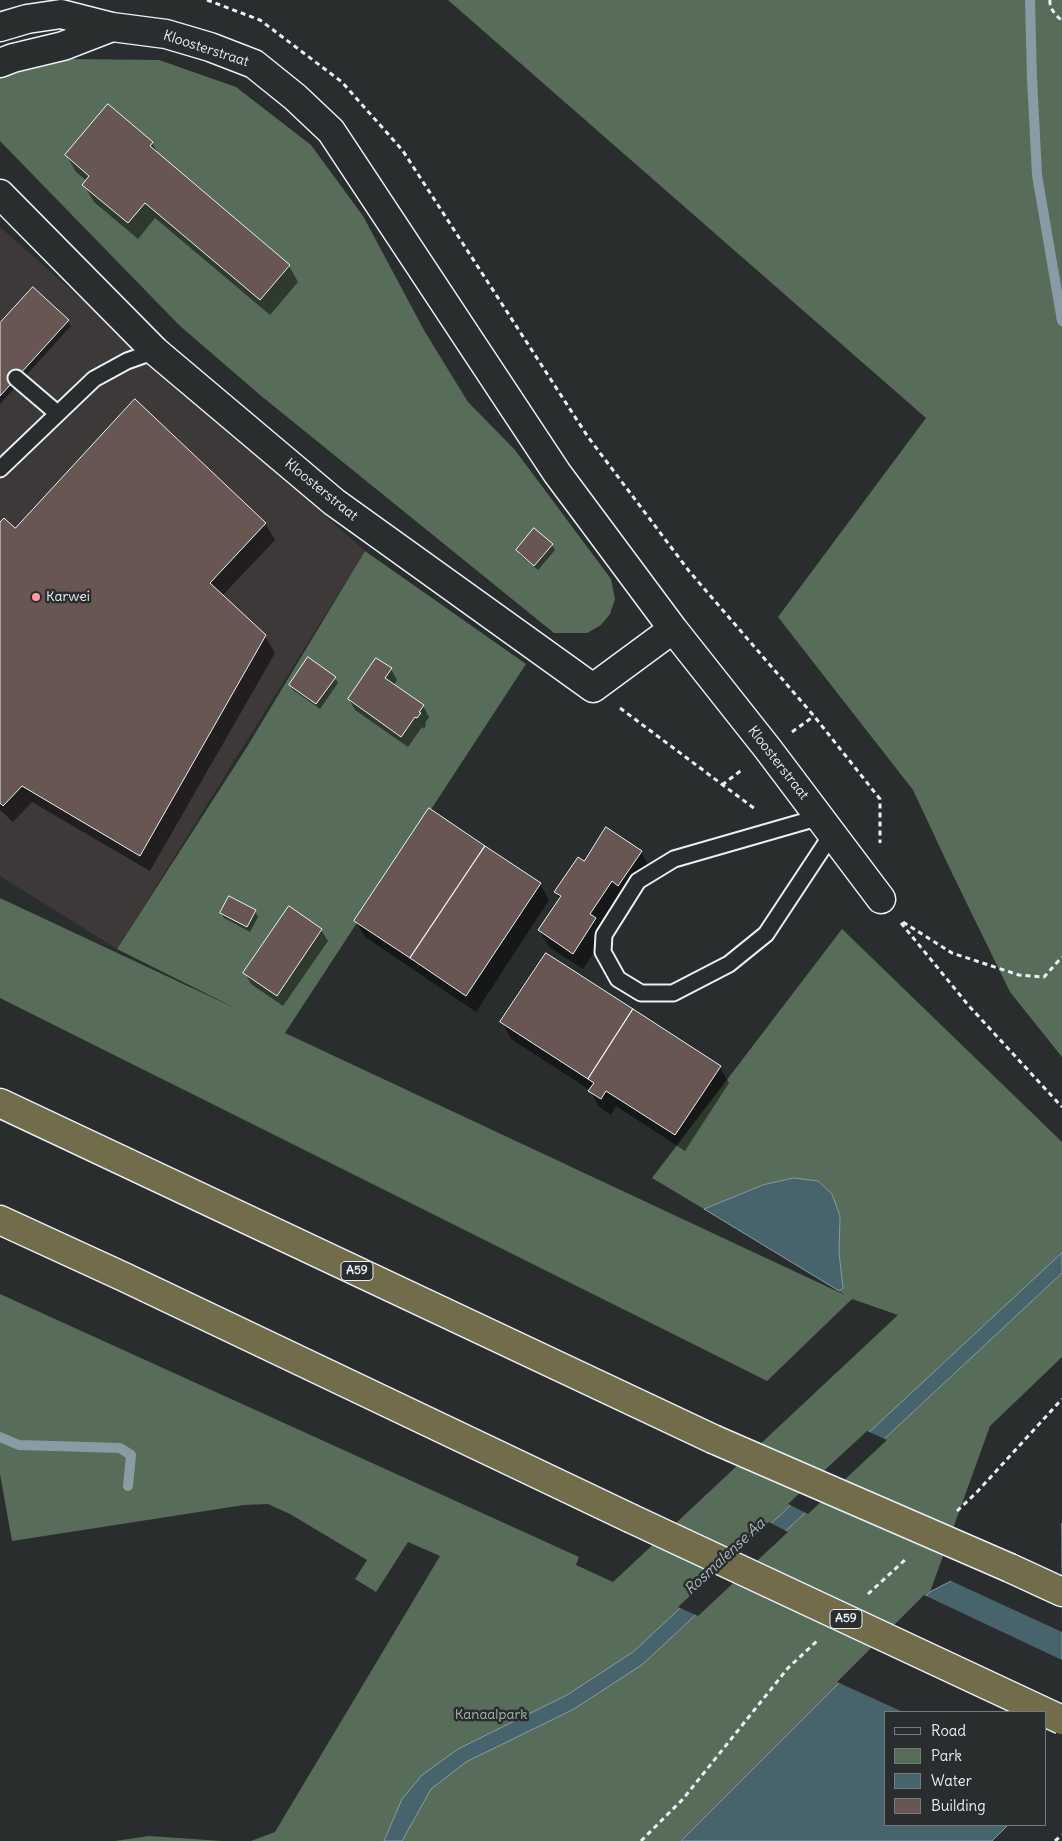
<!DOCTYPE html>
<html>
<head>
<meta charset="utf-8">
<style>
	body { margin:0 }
	#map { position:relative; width:1062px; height:1841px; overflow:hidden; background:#2a2d2e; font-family:Delius,sans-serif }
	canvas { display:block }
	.legend { position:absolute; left:884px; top:1711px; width:162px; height:115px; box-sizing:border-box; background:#2a2d2e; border:1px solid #767b7f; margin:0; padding:6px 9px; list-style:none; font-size:15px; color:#e8f1f8 }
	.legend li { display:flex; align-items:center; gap:10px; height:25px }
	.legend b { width:25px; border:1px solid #767b7f }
</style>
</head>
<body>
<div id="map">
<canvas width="1062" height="1841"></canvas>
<ul class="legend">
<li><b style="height:6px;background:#2a2d2e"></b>Road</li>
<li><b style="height:14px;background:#586d59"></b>Park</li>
<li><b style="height:14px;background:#47636c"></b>Water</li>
<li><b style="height:14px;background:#685653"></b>Building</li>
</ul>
</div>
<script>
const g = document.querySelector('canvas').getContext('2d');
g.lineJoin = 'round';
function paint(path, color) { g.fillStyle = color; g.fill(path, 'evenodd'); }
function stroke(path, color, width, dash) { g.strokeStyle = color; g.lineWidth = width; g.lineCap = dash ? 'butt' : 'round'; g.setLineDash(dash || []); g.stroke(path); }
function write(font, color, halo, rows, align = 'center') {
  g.font = font + ' Delius,sans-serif'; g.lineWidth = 5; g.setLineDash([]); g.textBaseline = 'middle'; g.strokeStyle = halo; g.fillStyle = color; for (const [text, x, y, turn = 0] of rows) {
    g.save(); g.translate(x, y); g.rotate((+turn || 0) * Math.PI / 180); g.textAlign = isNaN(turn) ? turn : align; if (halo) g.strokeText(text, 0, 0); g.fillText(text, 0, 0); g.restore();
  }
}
const built = new Path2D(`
	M 0,227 L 365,551 L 117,949 L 0,876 Z`);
const green = new Path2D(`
	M 448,0 L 1062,0 L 1062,1057 L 1010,992 L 951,871 L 913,790 L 778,617 L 926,418 Z
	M 68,59 L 159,60 L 236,87 L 311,145 L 363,216 L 425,332 L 468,402 L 515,450 L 611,579 L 615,599 L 610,614 L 601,625 L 587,633 L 554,633 L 260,395 L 179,325 L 0,141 L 0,77 Z
	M 365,551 L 526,664 L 285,1033 L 845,1295 L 839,1291 L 843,1288 L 839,1252 L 840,1216 L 794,1178 L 763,1185 L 704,1209 L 652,1178 L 842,929 L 1062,1142 L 1062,1357 L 990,1426 L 930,1592 L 681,1841 L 251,1841 L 275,1832 L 440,1556 L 408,1542 L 376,1592 L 355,1579 L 367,1560 L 290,1514 L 268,1504 L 244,1505 L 12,1541 L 0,1474 L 0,1294 L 579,1557 L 576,1565 L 613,1582 L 898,1315 L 852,1299 L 767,1381 L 0,998 L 0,898 L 239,1010 L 117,949 L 247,747 Z
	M 149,1836 L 222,1841 L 115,1841 Z`);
const water = new Path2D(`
	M 794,1178 L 818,1181 L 832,1194 L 840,1216 L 839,1252 L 843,1288 L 839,1291 L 704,1209 L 763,1185 Z
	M 1062,1253 L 1062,1273 L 643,1664 L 574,1709 L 466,1762 L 431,1789 L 402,1841 L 384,1841 L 402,1799 L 422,1775 L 458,1749 L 567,1695 L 633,1652 Z
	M 1062,1524 L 1062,1744 L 1046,1712 L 886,1712 L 886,1825 L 1008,1825 L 992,1841 L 681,1841 L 930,1592 Z`);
const pier = new Path2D(`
	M 867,1431 L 887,1440 L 808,1514 L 788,1504 Z
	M 769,1522 L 788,1532 L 698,1616 L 678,1607 Z
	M 1061,1522 L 1062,1632 L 949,1580 Z
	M 924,1595 L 1062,1660 L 1062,1749 L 1046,1771 L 1046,1712 L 903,1712 L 837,1682 Z`);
const shadow = new Path2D(`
	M 152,143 L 161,158 L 289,266 L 298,282 L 270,315 L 155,218 L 138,239 L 94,202 L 84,185 L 87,181 L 76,172 L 67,156 Z
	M 68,321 L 71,326 L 0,404 L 0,325 Z
	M 265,523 L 275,540 L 222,596 L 265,636 L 275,653 L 150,871 L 32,802 L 13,822 L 0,810 L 0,524 L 15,529 Z
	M 552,545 L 555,550 L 538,570 L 520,555 L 517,550 Z
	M 391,669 L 397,680 L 394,685 L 423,706 L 429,717 L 425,723 L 426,725 L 424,729 L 422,727 L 408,747 L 355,710 L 349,699 Z
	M 335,678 L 338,683 L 320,709 L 293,690 L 290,685 Z
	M 641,852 L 650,868 L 583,969 L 549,947 L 539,930 L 560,900 L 556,892 L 584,863 Z
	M 540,884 L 549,900 L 476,1012 L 365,937 L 356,921 Z
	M 255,911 L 258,917 L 250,932 L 224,918 L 221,913 Z
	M 321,930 L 328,941 L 283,1006 L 251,984 L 245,973 Z
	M 502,1022 L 720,1067 L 729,1083 L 685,1151 L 616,1106 L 611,1115 L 599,1107 L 590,1091 L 590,1090 L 511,1039 Z`);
const stream = new Path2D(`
	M 1030,0 L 1032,78 L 1037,175 L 1062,321
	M 0,1437 L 19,1445 L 120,1448 L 131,1455 L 128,1486`);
const building = new Path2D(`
	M 108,104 L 153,142 L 150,146 L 290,265 L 260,300 L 145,203 L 128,223 L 82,185 L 89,176 L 65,155 Z
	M 33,287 L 69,320 L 0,396 L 0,323 Z
	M 135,399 L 266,523 L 210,583 L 266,635 L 140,856 L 22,786 L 3,806 L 0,803 L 0,522 L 4,518 L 15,528 Z
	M 534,528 L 553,544 L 534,566 L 516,550 Z
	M 308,657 L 336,677 L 316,704 L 289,685 Z
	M 376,658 L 392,668 L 385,678 L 424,705 L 419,712 L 421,713 L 417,718 L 415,717 L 401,737 L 348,699 Z
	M 429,808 L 485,846 L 410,958 L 354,921 Z
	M 606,827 L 642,851 L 618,886 L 612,881 L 590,914 L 596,918 L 573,954 L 538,930 L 561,896 L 554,892 L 578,857 L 584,861 Z
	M 485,846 L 541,883 L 466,996 L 410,958 Z
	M 229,896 L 256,910 L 247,927 L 220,913 Z
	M 289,906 L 322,929 L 277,996 L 243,973 Z
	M 546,953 L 633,1009 L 588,1079 L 500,1022 Z
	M 633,1009 L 721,1066 L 675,1135 L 606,1091 L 601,1099 L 588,1091 L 594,1083 L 588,1079 Z`);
const path = new Path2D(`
	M 207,0 L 260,20 L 342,82 L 403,151 L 588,437 L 689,571 L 814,716 L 880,799 L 880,843
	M 1050,0 C 1049,9 1056,15 1062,21
	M 620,708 L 755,809
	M 792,732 L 814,716
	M 722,785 L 743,769
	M 903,922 L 952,953 L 1019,975 L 1044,977 L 1062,957
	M 901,923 L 969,1006 L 1062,1107
	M 957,1511 L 977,1492 L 1062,1399
	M 868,1594 L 907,1558
	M 641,1841 L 683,1799 L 788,1668 L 817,1641
	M 1055,1841 L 1062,1835`);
const lane = new Path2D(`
	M 16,378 L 57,413
	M 0,469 L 94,379 L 127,361 L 155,351
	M 820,817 L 674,859 L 638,881 L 604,935 L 603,952 L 618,979 L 641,993 L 673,993 L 729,964 L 766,934 L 832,834`);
const street = new Path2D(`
	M 0,27 L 27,19 L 61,14 L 112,27 L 166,34 L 210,47 L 254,64 L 295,97 L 331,131 L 557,473 L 673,629 L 768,749 L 881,899
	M 0,63 L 13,58 L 63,46 L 112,27
	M 0,194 L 155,351 L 334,502 L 593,688 L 673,629`);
const highway = new Path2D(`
	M 0,1103 L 713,1439
	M 0,1220 L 124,1277 L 630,1518
	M 1010,1568 L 1062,1592`);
const highwayBridge = new Path2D(`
	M 713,1439 L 1010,1568
	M 630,1518 L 1062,1720`);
const markers = [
	[36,597,5,"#ff9aa2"]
];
const shields = [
	[357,1271,32],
	[846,1619,32]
];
const shieldNames = [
	["A59",357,1271],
	["A59",846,1619]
];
const streetNames = [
	["Kloosterstraat",206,49,18],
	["Kloosterstraat",321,490,39],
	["Kloosterstraat",778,763,52]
];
const poiNames = [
	["Karwei",46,597]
];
const parkNames = [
	["Kanaalpark",491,1715]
];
const waterNames = [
	["Rosmalense Aa",725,1557,-43]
];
paint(built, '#3d3939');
paint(green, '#586d59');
paint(water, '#47636c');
stroke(water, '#879ca4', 1);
paint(pier, '#2a2d2e');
paint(shadow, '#0007');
stroke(stream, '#879ca4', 10);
paint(building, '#685653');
stroke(building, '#e8f1f8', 1);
stroke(lane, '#e8f1f8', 19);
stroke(street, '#e8f1f8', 31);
stroke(highway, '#e8f1f8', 31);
stroke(path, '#e8f1f8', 3, [5, 4]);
stroke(lane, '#2a2d2e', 15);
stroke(street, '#2a2d2e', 28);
stroke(highway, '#726c4b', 28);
stroke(highwayBridge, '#e8f1f8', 31, []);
stroke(highwayBridge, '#726c4b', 28);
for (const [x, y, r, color] of markers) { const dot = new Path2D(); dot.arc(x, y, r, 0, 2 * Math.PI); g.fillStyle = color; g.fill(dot); stroke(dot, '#2a2d2e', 2); }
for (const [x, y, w] of shields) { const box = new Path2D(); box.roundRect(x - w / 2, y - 9.5, w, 19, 4); g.fillStyle = '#2a2d2e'; g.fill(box); stroke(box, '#e8f1f8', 1); }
write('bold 12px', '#e8f1f8', null, shieldNames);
write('14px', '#e8f1f8', '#2a2d2e', streetNames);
write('14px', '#e8f1f8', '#2a2d2e', poiNames, 'left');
write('14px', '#a7b6b0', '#2a2d2e', parkNames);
write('italic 15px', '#a8b8c0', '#2a2d2e', waterNames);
</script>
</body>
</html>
